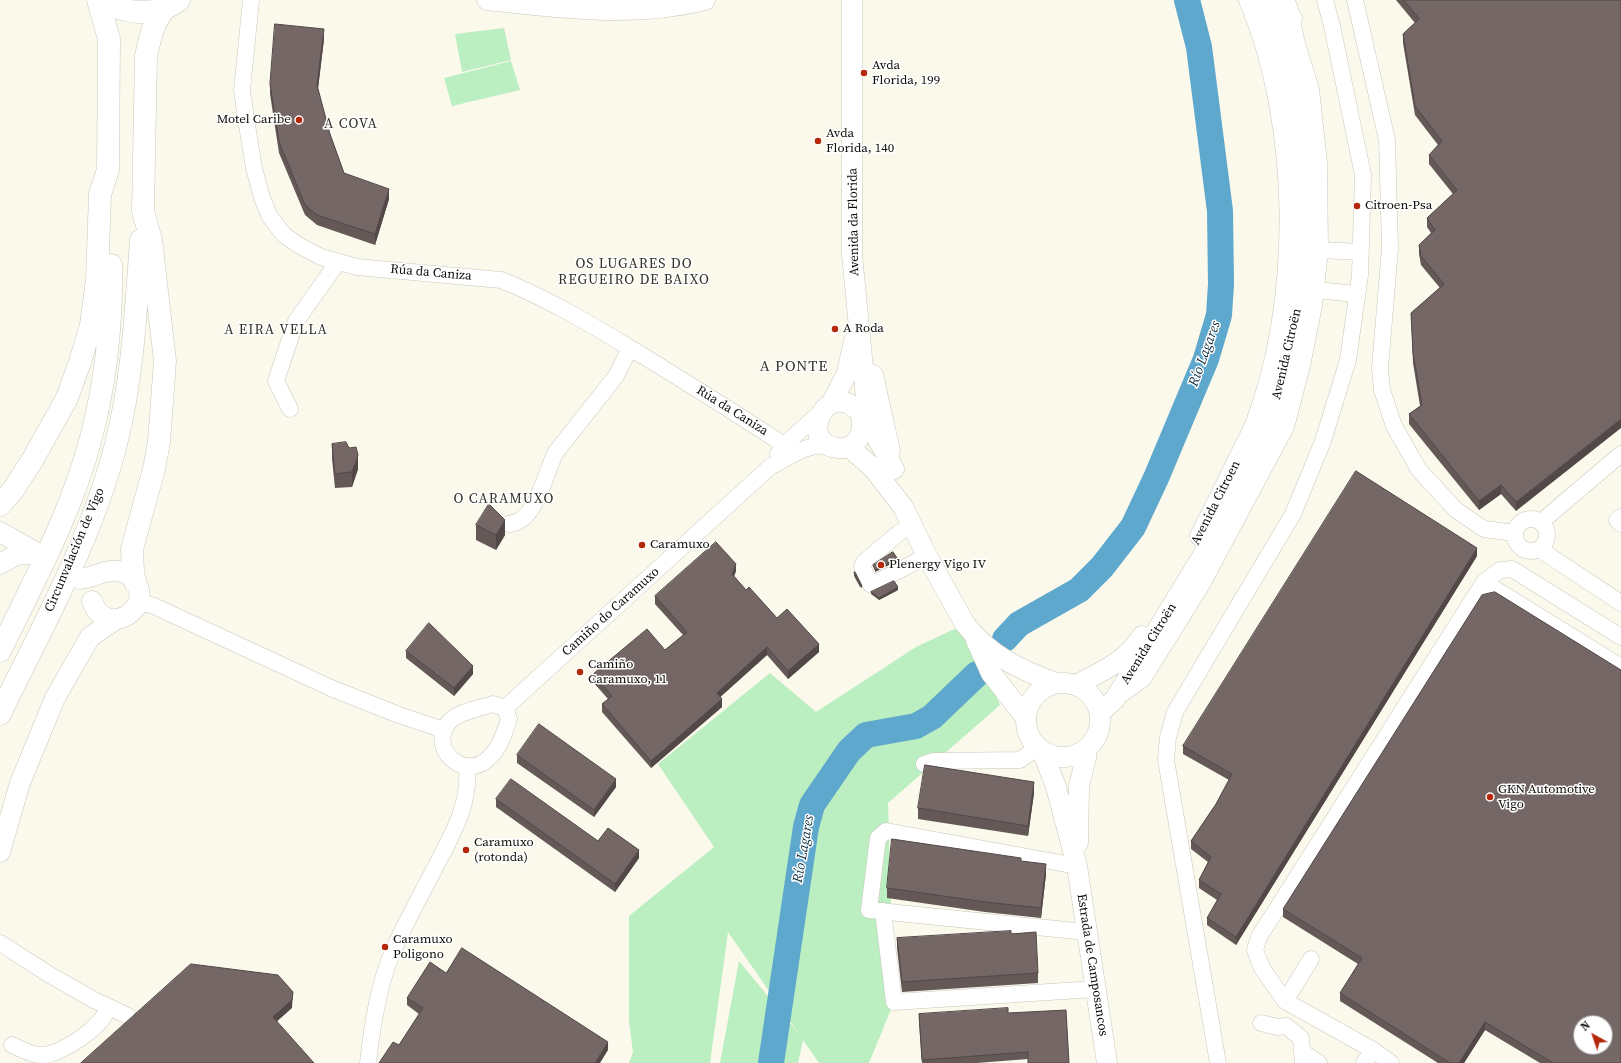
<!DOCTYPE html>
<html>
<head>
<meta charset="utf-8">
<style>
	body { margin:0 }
	#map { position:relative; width:1621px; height:1063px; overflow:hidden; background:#faf9ec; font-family:"Source Serif 4",serif }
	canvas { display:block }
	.north { position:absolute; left:1573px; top:1015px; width:40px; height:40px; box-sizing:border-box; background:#fff; border:1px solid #9e9e9c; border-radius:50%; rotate:320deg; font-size:11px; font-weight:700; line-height:16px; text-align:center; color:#0d0c08 }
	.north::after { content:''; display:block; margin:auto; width:14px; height:18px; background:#b4270a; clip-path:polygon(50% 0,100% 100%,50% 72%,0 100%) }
</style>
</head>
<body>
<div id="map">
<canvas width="1621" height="1063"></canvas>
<div class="north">N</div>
</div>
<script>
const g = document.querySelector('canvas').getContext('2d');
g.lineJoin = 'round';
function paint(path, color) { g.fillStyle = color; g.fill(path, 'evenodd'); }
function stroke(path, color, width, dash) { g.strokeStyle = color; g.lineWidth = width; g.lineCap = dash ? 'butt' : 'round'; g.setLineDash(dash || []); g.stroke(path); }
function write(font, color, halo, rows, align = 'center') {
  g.font = font + ' "Source Serif 4",serif'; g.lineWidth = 3; g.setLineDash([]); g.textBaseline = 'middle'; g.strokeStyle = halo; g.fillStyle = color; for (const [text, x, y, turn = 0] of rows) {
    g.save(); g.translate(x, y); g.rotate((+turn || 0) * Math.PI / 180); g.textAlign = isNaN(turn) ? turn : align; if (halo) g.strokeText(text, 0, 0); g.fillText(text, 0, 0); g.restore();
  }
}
const green = new Path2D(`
	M 504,28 L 511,60 L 462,72 L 455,34 Z
	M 511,61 L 520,90 L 452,106 L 444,78 Z
	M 965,624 L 1000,705 L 888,803 L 894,1002 L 869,1063 L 819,1063 L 803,1040 L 798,1063 L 720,1063 L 739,961 L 799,1034 L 728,932 L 710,1063 L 629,1063 L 633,1052 L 629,1021 L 629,916 L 714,847 L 658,764 L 770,673 L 816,712 L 916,647 Z`);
const river = new Path2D(`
	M 1005,639 L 1019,624 L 1079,590 L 1102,567 L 1133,527 L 1156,478 L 1206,359 L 1219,315 L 1221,284 L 1220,211 L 1199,47 L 1187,0
	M 771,1063 L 806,827 L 812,805 L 849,751 L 866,735 L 916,726 L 932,717 L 977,674`);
const majorTunnel = new Path2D(`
	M 37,553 L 80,579`);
const minor = new Path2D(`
	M 251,0 L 242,90 L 246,119 L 254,168 L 262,198 L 270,217 L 284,235 L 300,246 L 321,257 L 357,267 L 501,280 C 552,300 598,329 645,357 C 692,386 739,415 784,445
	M 1355,0 L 1387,140 L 1390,248 L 1380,368 L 1382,390 L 1394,426 L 1419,470 L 1456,510 L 1484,529 L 1515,533
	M 1320,250 L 1361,252
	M 1316,290 L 1357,294
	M 290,409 L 276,381 L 296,321 L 338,262
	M 778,454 L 784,445 L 821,412
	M 1621,517 L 1617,520 L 1621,524
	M1515 535a16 16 0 1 1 32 0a16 16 0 1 1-32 0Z
	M 1541,522 L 1621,454
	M 509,524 C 537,522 545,472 556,452 L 616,376 L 630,348
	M 912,525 L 900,532 L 864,562 L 862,567 L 871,585 L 927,556
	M 1539,549 L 1621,603
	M 1484,582 L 1500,570 L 1512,569 L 1621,637
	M 138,602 L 154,606 L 331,688 L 399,715 L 444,730
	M 1119,696 L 1143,679 L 1201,586 L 1286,427 L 1302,366 L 1314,305 L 1320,250 L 1319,163 L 1311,89 L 1297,44 L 1289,6
	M 493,704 L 505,708 L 509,719 C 505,731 500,748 490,757 C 464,784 426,746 450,721 C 460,711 481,708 493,704 Z
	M 505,708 L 770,467 C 788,458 808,442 829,446
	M 924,764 L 934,761 L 1020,760 L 1038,747
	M 1077,866 L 886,831 L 878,838 L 869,910 L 1086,932
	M 883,911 L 894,1002 L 1095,989
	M 0,943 L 50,975 L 94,1000 L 128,1016
	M 1285,1001 L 1311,959
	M 1261,1023 L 1277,1027 L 1286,1026 L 1301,1038 L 1303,1063
	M 12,1045 C 21,1049 31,1055 41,1055 C 60,1056 104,1026 108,1007
	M 1302,1052 L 1319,1063
	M 368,1063 C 372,1026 378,986 393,951 C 406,921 422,893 437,864 C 453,833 470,804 467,768
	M 1218,1063 L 1166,760 L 1168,737 L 1175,712 L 1293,514 L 1323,441 L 1348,360 L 1360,275 L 1363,175 L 1332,26 L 1325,0
	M 1364,1063 L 1373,1050
	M 1391,1063 L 1373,1050 L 1285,1001 L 1262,968 L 1255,950 L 1259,937 L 1484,582 L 1621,667`);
const major = new Path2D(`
	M 487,0 C 560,8 633,18 705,0
	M 852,0 L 852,255 L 866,398 L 861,415
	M 1281,0 L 1292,18
	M 873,375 L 890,451
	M 831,404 L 847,373 L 854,341
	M 861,415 C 865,431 858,450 838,448 C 795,444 828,374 861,414 C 874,431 884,450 894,469
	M 849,447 L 873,468 L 903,507 L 927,556 L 965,624 C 989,655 1020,670 1056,683
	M 0,532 L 37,553
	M 1200,536 C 1213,511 1225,486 1238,460 C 1243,449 1250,437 1255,425 C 1303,300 1301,123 1249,0
	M 0,564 L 16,555 L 37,553
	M 80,579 C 92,578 106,569 118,571 C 125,572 130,575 134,580 C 156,608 106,640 92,601
	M 976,640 L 991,673 L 1026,718
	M1026 720a37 37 0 1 1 74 0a37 37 0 1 1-74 0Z
	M 1076,685 C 1101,672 1127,661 1142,636
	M 1100,713 L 1115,699 L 1230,511 L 1268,431 L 1285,374 L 1301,288 L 1307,213 L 1307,163 L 1293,79 L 1267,0
	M 1042,750 L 1056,787 L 1077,866 L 1107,1063
	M 1078,843 L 1079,786 L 1086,758 L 1087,748
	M 0,852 L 20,783 L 55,698 L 90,637 L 115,620`);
const highway = new Path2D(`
	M 104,0 C 126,16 158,16 179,0
	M 0,505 L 13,490 L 33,459 L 67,398 L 80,362 L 91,325 L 97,280 L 100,194 L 108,170 L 109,39 L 98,0
	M 135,582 L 133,572 L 132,549 L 154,469 L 159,442 L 165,361 L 151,240 L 143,211 L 146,56 C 150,38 153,23 165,8
	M 0,651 C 34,581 73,510 92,434 C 106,379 112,322 111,265
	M 0,714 C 42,627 92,539 116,444 C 133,377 136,309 141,240`);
const wall = new Path2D(`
	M 1396,0 L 1621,0 L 1516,511 L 1501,494 L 1479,510 L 1409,424 L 1409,414 L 1420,406 L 1413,363 L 1411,313 L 1440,288 L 1421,265 L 1419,254 L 1419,245 L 1431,233 L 1427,227 L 1427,218 L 1453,194 L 1429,164 L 1429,155 L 1438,145 L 1415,115 L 1403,43 L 1403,34 L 1415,23 Z
	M 324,39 L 318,89 L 330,134 L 344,173 L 389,199 L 375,245 L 317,225 L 305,215 L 279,153 L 270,94 L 270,84 Z
	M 332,444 L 349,448 L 358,469 L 352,487 L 335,488 L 332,459 Z
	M 476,525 L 505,535 L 496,550 L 476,540 Z
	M 1477,556 L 1236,945 L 1207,925 L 1207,918 L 1217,900 L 1199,888 L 1199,880 L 1208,862 L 1191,849 L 1191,841 L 1216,804 L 1229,780 L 1183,754 L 1183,746 Z
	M 736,571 L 734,576 L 746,590 L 777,618 L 819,652 L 788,679 L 767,655 L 720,697 L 722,707 L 651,768 L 602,712 L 602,704 L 608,699 L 593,682 L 593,674 L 665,650 L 683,635 L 655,604 L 655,596 Z
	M 854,573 L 862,586 L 862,588 L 860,587 L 854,576 Z
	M 898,590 L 879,600 L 871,594 L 871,592 Z
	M 406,651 L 473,674 L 454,696 L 406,658 Z
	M 517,755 L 616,787 L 594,817 L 517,763 Z
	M 1034,793 L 1028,836 L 918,819 L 918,808 Z
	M 496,799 L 598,841 L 639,858 L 615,892 L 496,807 Z
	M 1021,861 L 1046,874 L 1041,918 L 985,912 L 887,898 L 887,888 Z
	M 1283,909 L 1621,1063 L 1540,1063 L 1485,1030 L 1464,1063 L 1438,1063 L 1340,1001 L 1340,993 L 1358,964 L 1283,917 Z
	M 1011,934 L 1038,973 L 1038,983 L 902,992 L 897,948 L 897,938 Z
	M 446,973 L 608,1050 L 399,1045 L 419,1014 L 407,1005 L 407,998 Z
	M 1008,1013 L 1069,1063 L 1028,1063 L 1028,1059 L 977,1063 L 922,1063 L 919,1021 L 919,1014 Z`);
const shadedWall = new Path2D(`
	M 324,29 L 324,39 L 317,96 L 317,85 Z
	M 389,189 L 389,199 L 375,245 L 375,234 Z
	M 1621,419 L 1621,428 L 1516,511 L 1516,502 Z
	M 358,455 L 358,469 L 352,487 L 352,472 Z
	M 1501,485 L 1501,494 L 1479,510 L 1479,501 Z
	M 505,520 L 505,535 L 496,550 L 496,535 Z
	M 1477,548 L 1477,556 L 1236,945 L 1236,937 Z
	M 897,558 L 897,561 L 875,572 L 875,570 Z
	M 736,564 L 736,571 L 732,582 L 732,574 Z
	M 898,587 L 898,590 L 879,600 L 879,598 Z
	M 819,644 L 819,652 L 788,679 L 788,671 Z
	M 767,647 L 767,655 L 717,700 L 717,693 Z
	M 473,666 L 473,674 L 454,696 L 454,688 Z
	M 722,699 L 722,707 L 651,768 L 651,761 Z
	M 616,779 L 616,787 L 594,817 L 594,810 Z
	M 1034,782 L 1034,793 L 1028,836 L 1028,826 Z
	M 639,850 L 639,858 L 615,892 L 615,884 Z
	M 1046,864 L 1046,874 L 1041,918 L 1041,908 Z
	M 293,992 L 292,1008 L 273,1025 L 273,1017 Z
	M 1485,1022 L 1485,1030 L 1464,1063 L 1459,1063 Z
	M 608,1042 L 608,1050 L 600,1063 L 595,1063 Z`);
const building = new Path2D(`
	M 1404,0 L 1621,0 L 1621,419 L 1516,502 L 1501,485 L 1479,501 L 1409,414 L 1422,405 L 1413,353 L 1411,313 L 1444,284 L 1421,256 L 1419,245 L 1435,230 L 1427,218 L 1457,190 L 1429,155 L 1442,141 L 1415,106 L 1403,34 L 1419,19 Z
	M 275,24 L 324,29 L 317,85 L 330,134 L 344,173 L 389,189 L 375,234 L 317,215 L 305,205 L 279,142 L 270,84 Z
	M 346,442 L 349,448 L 356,447 L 358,455 L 352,472 L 335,474 L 332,444 Z
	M 1356,471 L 1477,548 L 1236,937 L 1207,918 L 1221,894 L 1199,880 L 1211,857 L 1191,841 L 1216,804 L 1232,774 L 1183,746 Z
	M 489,504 L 505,520 L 496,535 L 476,525 Z
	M 716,542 L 736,564 L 732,574 L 746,590 L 749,587 L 777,618 L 787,609 L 819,644 L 788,671 L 767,647 L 717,693 L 722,699 L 651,761 L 602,704 L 612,696 L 593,674 L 647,629 L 665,650 L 687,632 L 655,596 Z
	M 893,552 L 897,558 L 875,570 L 873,565 Z
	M 855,572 L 862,586 L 860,584 L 854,573 Z
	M 894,581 L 898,587 L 879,598 L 871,592 Z
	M 1495,592 L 1621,670 L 1621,1063 L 1553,1063 L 1485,1022 L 1459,1063 L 1450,1063 L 1340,993 L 1362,958 L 1283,909 L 1482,595 ZM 1581,1023 L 1605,1023 L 1605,1047 L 1581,1047 Z
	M 429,623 L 473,666 L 454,688 L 406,651 Z
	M 539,724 L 616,779 L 594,810 L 517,755 Z
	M 925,765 L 1034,782 L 1028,826 L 918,808 Z
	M 511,779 L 598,841 L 608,828 L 639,850 L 615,884 L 496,799 Z
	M 892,839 L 1021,858 L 1021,861 L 1046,864 L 1041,908 L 985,902 L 887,888 Z
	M 1011,931 L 1011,934 L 1036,932 L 1038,973 L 902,982 L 897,938 Z
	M 462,948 L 608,1042 L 595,1063 L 379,1063 L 393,1042 L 399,1045 L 423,1008 L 407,998 L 430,962 L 446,973 Z
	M 191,964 L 278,975 L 293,992 L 292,1000 L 273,1017 L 314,1063 L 81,1063 Z
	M 1008,1008 L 1008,1013 L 1066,1010 L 1069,1063 L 1028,1063 L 1028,1052 L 922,1060 L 919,1014 Z`);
const markers = [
	[864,73,4,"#b4270a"],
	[299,120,4,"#b4270a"],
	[818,141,4,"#b4270a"],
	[1357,206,4,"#b4270a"],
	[835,329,4,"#b4270a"],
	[642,545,4,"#b4270a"],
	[881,565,4,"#b4270a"],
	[580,672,4,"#b4270a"],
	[1490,797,4,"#b4270a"],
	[466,850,4,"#b4270a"],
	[385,947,4,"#b4270a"]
];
const poiNames = [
	["Avda",872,66],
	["Florida, 199",872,81],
	["Motel Caribe",291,120,"right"],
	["Avda",826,134],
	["Florida, 140",826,149],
	["Citroen-Psa",1365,206],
	["A Roda",843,329],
	["Caramuxo",650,545],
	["Plenergy Vigo IV",889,565],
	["Camiño",588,665],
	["Caramuxo, 11",588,680],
	["GKN Automotive",1498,790],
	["Vigo",1498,805],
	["Caramuxo",474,843],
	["(rotonda)",474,858],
	["Caramuxo",393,940],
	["Poligono",393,955]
];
const streetNames = [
	["Avenida da Florida",854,222,-91],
	["Rúa da Caniza",431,273,5],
	["Avenida Citroën",1287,354,-77],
	["Rúa da Caniza",732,411,32],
	["Avenida Citroen",1216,503,-63],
	["Circunvalación de Vigo",75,550,-67],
	["Camiño do Caramuxo",611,612,-42],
	["Avenida Citroën",1149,644,-58],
	["Estrada de Camposancos",1092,965,81]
];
const neighbourhoodNames = [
	["A COVA",351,124],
	["OS LUGARES DO",634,264],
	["REGUEIRO DE BAIXO",634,280],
	["A EIRA VELLA",276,330],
	["O CARAMUXO",504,499]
];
const waterNames = [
	["Río Lagares",1205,354,-70],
	["Río Lagares",804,849,-80]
];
const quarterNames = [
	["A PONTE",794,367]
];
paint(green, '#bbeec0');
stroke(river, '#5fa8cd', 26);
stroke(majorTunnel, '#d6d5ca', 20, [20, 10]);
stroke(minor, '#c8c7ba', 17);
stroke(major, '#c8c7ba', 21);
stroke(highway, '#c8c7ba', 23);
stroke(minor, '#fff', 16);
stroke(major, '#fff', 20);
stroke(highway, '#fff', 22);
paint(wall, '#645957');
paint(shadedWall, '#514847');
paint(building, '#746765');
stroke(building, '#514847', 1);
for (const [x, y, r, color] of markers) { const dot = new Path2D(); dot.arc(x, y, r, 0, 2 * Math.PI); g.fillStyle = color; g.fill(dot); stroke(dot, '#fff', 1.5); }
write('13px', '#0d0c08', '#fff', poiNames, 'left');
write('13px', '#0d0c08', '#fff', streetNames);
g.letterSpacing = '1px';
write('14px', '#343229', '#fff', neighbourhoodNames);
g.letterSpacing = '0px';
write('italic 14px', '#0d2f3f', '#fff', waterNames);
g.letterSpacing = '1px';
write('15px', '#343229', '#fff', quarterNames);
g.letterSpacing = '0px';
</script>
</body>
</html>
